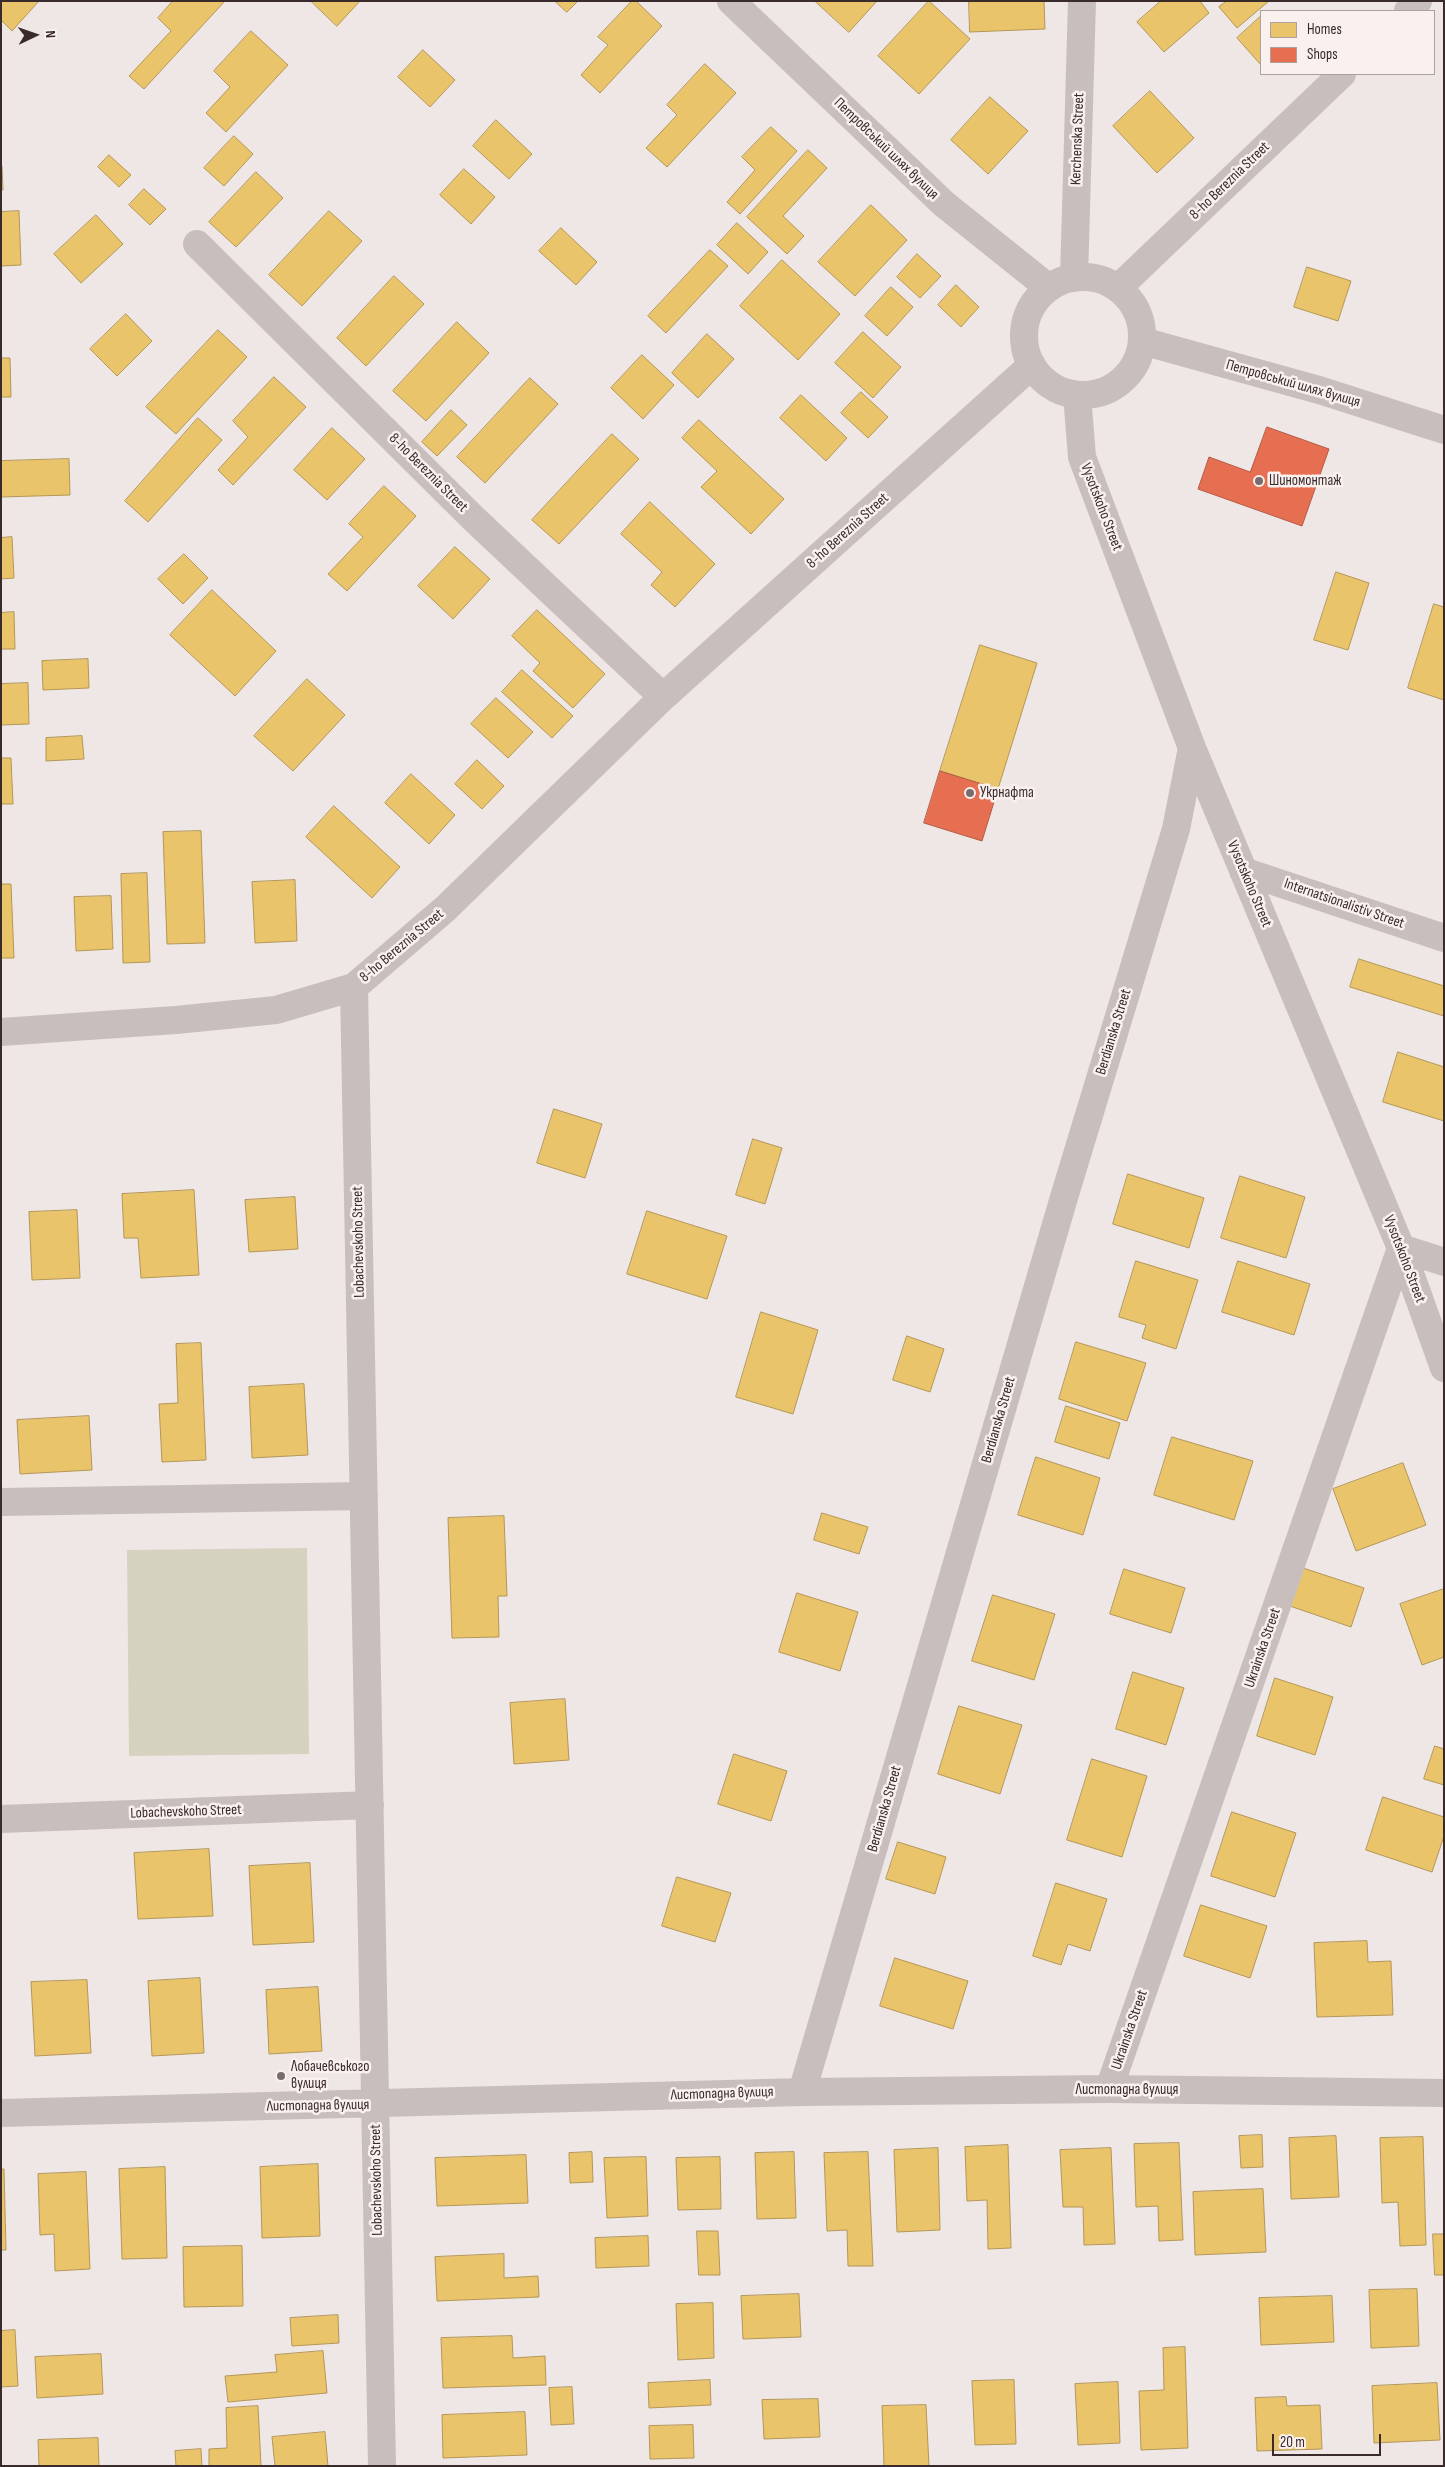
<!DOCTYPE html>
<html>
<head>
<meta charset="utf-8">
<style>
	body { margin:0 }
	#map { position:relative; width:1445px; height:2467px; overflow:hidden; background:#eee7e5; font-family:"Sofia Sans Condensed",sans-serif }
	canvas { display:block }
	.frame { position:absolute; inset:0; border:2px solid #392b2c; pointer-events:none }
	.legend { position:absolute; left:1260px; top:10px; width:175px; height:65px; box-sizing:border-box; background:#faf0ee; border:1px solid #ada1a0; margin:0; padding:6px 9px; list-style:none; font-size:15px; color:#392b2c }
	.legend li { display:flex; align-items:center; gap:10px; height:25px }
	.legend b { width:25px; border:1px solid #ada1a0 }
	.north { position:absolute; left:10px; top:10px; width:50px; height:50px; -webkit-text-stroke:4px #faf0ee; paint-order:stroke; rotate:87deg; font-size:14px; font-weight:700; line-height:20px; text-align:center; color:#392b2c }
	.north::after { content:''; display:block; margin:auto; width:18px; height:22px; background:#392b2c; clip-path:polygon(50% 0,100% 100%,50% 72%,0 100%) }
	.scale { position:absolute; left:1272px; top:2434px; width:109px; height:22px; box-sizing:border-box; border:2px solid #392b2c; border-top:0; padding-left:6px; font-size:15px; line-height:18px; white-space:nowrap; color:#392b2c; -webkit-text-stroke:4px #faf0ee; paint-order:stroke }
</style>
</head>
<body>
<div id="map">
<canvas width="1445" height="2467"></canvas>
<div class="frame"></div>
<ul class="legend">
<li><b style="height:14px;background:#e9c46a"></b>Homes</li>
<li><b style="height:14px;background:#e76f51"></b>Shops</li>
</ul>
<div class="north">N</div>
<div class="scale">20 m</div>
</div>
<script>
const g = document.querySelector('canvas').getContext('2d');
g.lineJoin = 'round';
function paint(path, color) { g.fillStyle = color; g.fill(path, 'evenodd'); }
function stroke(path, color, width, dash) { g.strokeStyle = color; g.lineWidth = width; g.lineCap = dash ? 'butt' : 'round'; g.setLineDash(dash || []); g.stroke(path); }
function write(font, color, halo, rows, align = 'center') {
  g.font = font + ' "Sofia Sans Condensed",sans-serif'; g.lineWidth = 5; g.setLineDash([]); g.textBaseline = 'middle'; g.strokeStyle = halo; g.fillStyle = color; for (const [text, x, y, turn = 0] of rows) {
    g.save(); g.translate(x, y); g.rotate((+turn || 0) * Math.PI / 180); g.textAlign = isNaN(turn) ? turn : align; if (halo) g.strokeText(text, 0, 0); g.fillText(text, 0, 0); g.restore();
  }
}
const green = new Path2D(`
	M 307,1548 L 309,1754 L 129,1756 L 127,1550 Z`);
const homes = new Path2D(`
	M 1,1 L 39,1 L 12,31 L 1,20 Z
	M 173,1 L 225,1 L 144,89 L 129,76 L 171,31 L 158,18 Z
	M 311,1 L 360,1 L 337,26 Z
	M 555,1 L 578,1 L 567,12 Z
	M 632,1 L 636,1 L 662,26 L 600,93 L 581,75 L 608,45 L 598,37 Z
	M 815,1 L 877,1 L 849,32 Z
	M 929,1 L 970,39 L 919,94 L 878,56 Z
	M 969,1 L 1044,1 L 1045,29 L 970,32 Z
	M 1161,1 L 1200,1 L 1209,13 L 1164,52 L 1137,22 Z
	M 1227,1 L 1269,1 L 1237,28 L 1219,7 Z
	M 1260,17 L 1261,18 L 1261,65 L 1237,38 Z
	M 251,31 L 288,65 L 226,132 L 206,113 L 230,87 L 214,71 Z
	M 423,50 L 455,80 L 430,107 L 398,77 Z
	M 705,64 L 736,93 L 667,167 L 646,148 L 677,115 L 667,105 Z
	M 1150,91 L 1194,138 L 1157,173 L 1113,126 Z
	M 990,97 L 1028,131 L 988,174 L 951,140 Z
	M 496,120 L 532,154 L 509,179 L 473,146 Z
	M 771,127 L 797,151 L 740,214 L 727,202 L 755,170 L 742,157 Z
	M 234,136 L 253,154 L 224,186 L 204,168 Z
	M 808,150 L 827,168 L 783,216 L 804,236 L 787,254 L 747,217 Z
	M 109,155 L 131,175 L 119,187 L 98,167 Z
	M 1,166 L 2,166 L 3,190 L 1,190 Z
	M 464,169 L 495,197 L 471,224 L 440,195 Z
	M 256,172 L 283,198 L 236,247 L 209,222 Z
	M 144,189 L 166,209 L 150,225 L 129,205 Z
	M 871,205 L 907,240 L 855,296 L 818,262 Z
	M 19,211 L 21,265 L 1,266 L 1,212 Z
	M 329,211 L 362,241 L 302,306 L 269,275 Z
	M 96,215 L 123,244 L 81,283 L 54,254 Z
	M 737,223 L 768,252 L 748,274 L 717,245 Z
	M 561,228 L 597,262 L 576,285 L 539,251 Z
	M 710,250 L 728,266 L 666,333 L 648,316 Z
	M 917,254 L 941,276 L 920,298 L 897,277 Z
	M 782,260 L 840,314 L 798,360 L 740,306 Z
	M 1307,267 L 1351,281 L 1338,321 L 1294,307 Z
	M 394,276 L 424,304 L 366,366 L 337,338 Z
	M 956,285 L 979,307 L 961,327 L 938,305 Z
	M 891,287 L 913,307 L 887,336 L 865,316 Z
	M 126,314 L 152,341 L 117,376 L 90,349 Z
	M 457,322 L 489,353 L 426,421 L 393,391 Z
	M 218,330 L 247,357 L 176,434 L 146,407 Z
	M 863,332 L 901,367 L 873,398 L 835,363 Z
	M 707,334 L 734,359 L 698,398 L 672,373 Z
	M 642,355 L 674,385 L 643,419 L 611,388 Z
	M 1,358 L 10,358 L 11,397 L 1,397 Z
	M 274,377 L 306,407 L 233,485 L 218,470 L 248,437 L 233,421 Z
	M 530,378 L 558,404 L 485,483 L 457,457 Z
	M 861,392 L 888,417 L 868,438 L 841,413 Z
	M 801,395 L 847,438 L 826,461 L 780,418 Z
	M 451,410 L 467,425 L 437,456 L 422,442 Z
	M 198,418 L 222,440 L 148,522 L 125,501 Z
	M 699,420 L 784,499 L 751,534 L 701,487 L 717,471 L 682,438 Z
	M 332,428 L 365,459 L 327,500 L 294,470 Z
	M 612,434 L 639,459 L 559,544 L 532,520 Z
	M 69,459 L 70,495 L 1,497 L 1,461 Z
	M 384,486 L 416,516 L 347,591 L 328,574 L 363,537 L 349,524 Z
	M 650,502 L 715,564 L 675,607 L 651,585 L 662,572 L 621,534 Z
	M 12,537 L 14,578 L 1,579 L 1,538 Z
	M 455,547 L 490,579 L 453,619 L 418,586 Z
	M 184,554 L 208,578 L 183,604 L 158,579 Z
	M 1336,572 L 1369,583 L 1348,650 L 1314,640 Z
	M 212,590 L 276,651 L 235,696 L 170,635 Z
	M 1434,604 L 1444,607 L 1444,700 L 1408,688 Z
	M 537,610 L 605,674 L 573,708 L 533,671 L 540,663 L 512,636 Z
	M 14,612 L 15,649 L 1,649 L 1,613 Z
	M 980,645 L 1037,663 L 998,789 L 940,771 Z
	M 88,659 L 89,688 L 43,690 L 42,661 Z
	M 522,670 L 573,716 L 552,738 L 502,692 Z
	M 307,679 L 345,715 L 293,771 L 254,736 Z
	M 28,683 L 29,724 L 1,725 L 1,684 Z
	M 496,698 L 533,732 L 508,758 L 471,724 Z
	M 82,736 L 84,759 L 46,761 L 46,738 Z
	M 1,758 L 11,758 L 13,804 L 1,804 Z
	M 477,760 L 504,786 L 482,809 L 455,784 Z
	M 411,774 L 455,815 L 429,844 L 385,803 Z
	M 334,806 L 400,867 L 372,898 L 306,837 Z
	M 201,831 L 205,943 L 167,944 L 163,832 Z
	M 147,873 L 150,962 L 123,963 L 121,874 Z
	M 295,880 L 297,941 L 255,943 L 252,882 Z
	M 1,884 L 11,884 L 14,958 L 1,958 Z
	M 111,896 L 113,949 L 76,951 L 74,897 Z
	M 1359,959 L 1444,986 L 1444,1016 L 1350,987 Z
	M 1398,1052 L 1444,1067 L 1444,1121 L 1383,1102 Z
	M 554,1109 L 602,1124 L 585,1178 L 537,1163 Z
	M 753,1139 L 782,1148 L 765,1204 L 736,1195 Z
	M 1128,1174 L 1204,1198 L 1189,1248 L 1113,1224 Z
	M 1240,1176 L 1305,1197 L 1286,1258 L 1221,1238 Z
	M 194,1190 L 199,1275 L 141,1278 L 138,1238 L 124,1238 L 122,1194 Z
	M 295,1197 L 298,1249 L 249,1252 L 245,1200 Z
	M 77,1210 L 80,1278 L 32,1280 L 29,1212 Z
	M 647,1211 L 727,1236 L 707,1299 L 627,1274 Z
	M 1136,1261 L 1198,1280 L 1176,1349 L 1142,1338 L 1146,1325 L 1119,1317 Z
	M 1238,1261 L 1310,1284 L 1294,1335 L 1222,1312 Z
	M 761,1312 L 818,1330 L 793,1414 L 736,1397 Z
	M 907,1336 L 944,1349 L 930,1392 L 893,1380 Z
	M 1076,1342 L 1146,1363 L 1127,1421 L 1059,1399 Z
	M 201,1343 L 206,1460 L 162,1462 L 159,1404 L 178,1403 L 176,1344 Z
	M 304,1384 L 308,1455 L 252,1458 L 249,1387 Z
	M 1066,1406 L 1120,1423 L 1109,1459 L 1055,1442 Z
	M 89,1416 L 92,1470 L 20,1474 L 17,1420 Z
	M 1172,1437 L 1253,1461 L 1234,1520 L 1154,1495 Z
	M 1036,1457 L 1100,1478 L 1083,1535 L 1018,1515 Z
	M 1403,1463 L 1426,1525 L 1356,1551 L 1333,1489 Z
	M 822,1513 L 868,1527 L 859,1554 L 814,1540 Z
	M 504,1516 L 507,1596 L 498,1596 L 499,1637 L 452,1638 L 448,1518 Z
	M 1297,1566 L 1364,1588 L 1351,1627 L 1284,1604 Z
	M 1124,1569 L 1185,1588 L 1171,1633 L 1110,1614 Z
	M 1444,1589 L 1444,1657 L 1422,1665 L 1400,1604 Z
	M 797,1593 L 858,1612 L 840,1671 L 779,1652 Z
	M 993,1595 L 1055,1614 L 1034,1680 L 972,1661 Z
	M 1133,1672 L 1184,1688 L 1166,1745 L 1116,1729 Z
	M 1275,1678 L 1333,1697 L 1315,1755 L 1257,1736 Z
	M 565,1699 L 569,1760 L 514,1764 L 510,1703 Z
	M 959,1706 L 1022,1725 L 1000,1794 L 938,1774 Z
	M 1435,1746 L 1444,1749 L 1444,1785 L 1424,1779 Z
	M 734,1754 L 787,1771 L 771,1821 L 718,1804 Z
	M 1092,1759 L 1147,1776 L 1122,1857 L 1067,1840 Z
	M 1383,1797 L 1444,1817 L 1444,1836 L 1432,1872 L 1366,1850 Z
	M 1232,1812 L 1296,1833 L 1275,1897 L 1211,1876 Z
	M 898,1842 L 946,1857 L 935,1894 L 886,1879 Z
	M 209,1849 L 213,1916 L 138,1919 L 134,1853 Z
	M 310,1863 L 314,1942 L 253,1945 L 249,1866 Z
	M 677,1877 L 731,1893 L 715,1942 L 662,1926 Z
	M 1056,1883 L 1107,1899 L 1090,1951 L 1068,1944 L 1061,1965 L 1033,1956 Z
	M 1201,1905 L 1267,1926 L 1250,1978 L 1184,1956 Z
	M 1367,1941 L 1368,1962 L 1391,1961 L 1393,2015 L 1317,2017 L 1314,1943 Z
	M 895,1958 L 968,1981 L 953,2029 L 880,2006 Z
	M 200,1978 L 204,2053 L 152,2056 L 148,1981 Z
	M 87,1980 L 91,2053 L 35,2056 L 31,1982 Z
	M 318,1987 L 322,2051 L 269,2054 L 266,1990 Z
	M 1262,2135 L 1263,2167 L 1241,2168 L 1239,2136 Z
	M 1336,2136 L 1339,2197 L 1291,2199 L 1289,2138 Z
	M 1423,2137 L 1426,2245 L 1400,2246 L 1398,2202 L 1382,2203 L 1380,2138 Z
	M 1179,2143 L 1183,2240 L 1159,2241 L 1158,2206 L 1136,2207 L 1134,2144 Z
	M 1008,2145 L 1011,2248 L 988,2249 L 987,2200 L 967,2201 L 965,2147 Z
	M 938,2148 L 940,2230 L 897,2232 L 894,2150 Z
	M 1111,2148 L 1115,2244 L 1084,2245 L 1083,2207 L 1063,2207 L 1060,2150 Z
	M 592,2152 L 593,2182 L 570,2183 L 569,2153 Z
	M 794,2152 L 796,2218 L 757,2219 L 755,2153 Z
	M 868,2152 L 873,2266 L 848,2266 L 847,2230 L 827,2231 L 824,2153 Z
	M 526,2155 L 528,2203 L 437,2206 L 435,2158 Z
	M 646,2157 L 648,2216 L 607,2218 L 604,2158 Z
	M 720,2157 L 721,2209 L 678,2210 L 676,2158 Z
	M 318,2164 L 320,2236 L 262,2238 L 260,2167 Z
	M 165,2167 L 167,2258 L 122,2259 L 119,2169 Z
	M 1,2169 L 4,2169 L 6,2250 L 1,2250 Z
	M 86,2172 L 90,2269 L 55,2271 L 54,2234 L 40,2235 L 38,2174 Z
	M 1263,2189 L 1266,2252 L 1195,2255 L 1193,2192 Z
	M 697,2231 L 718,2231 L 720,2275 L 699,2275 Z
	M 1433,2234 L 1444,2234 L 1444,2275 L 1435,2275 Z
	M 648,2236 L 649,2266 L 596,2268 L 595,2238 Z
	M 242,2246 L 243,2306 L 184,2307 L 183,2247 Z
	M 504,2254 L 504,2278 L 538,2276 L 539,2297 L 437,2301 L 435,2257 Z
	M 1417,2289 L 1419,2346 L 1371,2348 L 1369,2290 Z
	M 799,2294 L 801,2337 L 743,2339 L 741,2296 Z
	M 1332,2296 L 1334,2342 L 1261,2345 L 1259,2298 Z
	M 713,2303 L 714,2358 L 678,2360 L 676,2304 Z
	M 338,2315 L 339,2343 L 292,2346 L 290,2318 Z
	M 15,2330 L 18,2386 L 1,2387 L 1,2331 Z
	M 512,2336 L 513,2358 L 545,2356 L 546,2385 L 443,2388 L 441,2338 Z
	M 1185,2347 L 1188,2448 L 1141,2450 L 1139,2391 L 1164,2390 L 1163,2348 Z
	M 323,2351 L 327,2393 L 228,2402 L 225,2376 L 277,2372 L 275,2355 Z
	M 101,2354 L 103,2394 L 37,2398 L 35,2357 Z
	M 710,2380 L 711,2405 L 649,2408 L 648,2383 Z
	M 1014,2380 L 1016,2444 L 975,2445 L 972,2381 Z
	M 1118,2382 L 1120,2443 L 1078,2445 L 1075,2384 Z
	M 1437,2383 L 1440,2440 L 1374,2443 L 1372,2386 Z
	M 572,2387 L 574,2424 L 551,2425 L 549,2388 Z
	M 1286,2397 L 1287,2406 L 1320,2405 L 1322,2449 L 1257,2451 L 1255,2398 Z
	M 818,2399 L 820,2437 L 764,2439 L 762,2400 Z
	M 926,2405 L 929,2466 L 884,2466 L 882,2406 Z
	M 258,2406 L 261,2466 L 209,2466 L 209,2449 L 227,2448 L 226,2408 Z
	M 525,2412 L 527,2455 L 443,2458 L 442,2415 Z
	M 693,2425 L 694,2458 L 650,2459 L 649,2426 Z
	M 325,2432 L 328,2466 L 275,2466 L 272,2437 Z
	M 98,2438 L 99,2466 L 39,2466 L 38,2440 Z
	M 201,2449 L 202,2466 L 176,2466 L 175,2451 Z`);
const shops = new Path2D(`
	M 1267,427 L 1329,449 L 1302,526 L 1198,489 L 1209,457 L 1250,472 Z
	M 940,771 L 998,789 L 982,841 L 924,823 Z`);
const minor = new Path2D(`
	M 731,1 L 944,204 L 1049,288
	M 1408,11 L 1418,1
	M 197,244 L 473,518 L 663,697
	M1024 336a59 59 0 1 1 118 0a59 59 0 1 1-118 0Z
	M 1074,278 L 1082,1
	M 1118,288 L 1342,74
	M 1142,341 L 1319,390 L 1444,430
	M 1077,395 L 1082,457 L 1192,748 L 1401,1248 L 1444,1368
	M 1243,871 L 1444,938
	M 354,987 L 382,2466
	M 1,1032 L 176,1020 L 276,1010 L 354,987 L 445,909 L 663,697 L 1032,365
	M 1,1502 L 364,1496
	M 1,1819 L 370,1805
	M 1109,2089 L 1401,1248 L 1444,1262
	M 802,2092 L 1065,1194 L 1176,829 L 1192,748
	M 1,2113 L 802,2092 L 1109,2089 L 1444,2093`);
const markers = [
	[1259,481,5,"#786d6d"],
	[970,793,5,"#786d6d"],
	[281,2076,5,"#786d6d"]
];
const streetNames = [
	["Kerchenska Street",1078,139,-88],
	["Петровський шлях вулиця",886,149,44],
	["8-ho Bereznia Street",1230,181,-44],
	["Петровський шлях вулиця",1293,384,16],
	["8-ho Bereznia Street",428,473,45],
	["Vysotskoho Street",1101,507,69],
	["8-ho Bereznia Street",848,531,-42],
	["Vysotskoho Street",1249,884,67],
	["Internatsionalistiv Street",1344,904,19],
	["8-ho Bereznia Street",402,946,-40],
	["Berdianska Street",1114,1032,-73],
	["Lobachevskoho Street",359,1242,-91],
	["Vysotskoho Street",1404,1259,69],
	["Berdianska Street",999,1420,-74],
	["Ukrainska Street",1263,1648,-71],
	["Berdianska Street",885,1809,-74],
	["Lobachevskoho Street",186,1812,-2],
	["Ukrainska Street",1130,2030,-71],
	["Листопадна вулиця",1127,2090],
	["Листопадна вулиця",722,2094,-2],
	["Листопадна вулиця",318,2106,-1],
	["Lobachevskoho Street",377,2180,-91]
];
const poiNames = [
	["Шиномонтаж",1269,481],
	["Укрнафта",980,793],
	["Лобачевського",291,2067],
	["вулиця",291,2084]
];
paint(green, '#d5d2c0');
paint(homes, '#e9c46a');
stroke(homes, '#b49657', 1);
paint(shops, '#e76f51');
stroke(shops, '#b35b46', 1);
stroke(minor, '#c8bfbd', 28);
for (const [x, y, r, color] of markers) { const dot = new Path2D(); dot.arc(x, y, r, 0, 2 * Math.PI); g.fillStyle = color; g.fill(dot); stroke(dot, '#faf0ee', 2); }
write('15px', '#392b2c', '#faf0ee', streetNames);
write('15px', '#392b2c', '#faf0ee', poiNames, 'left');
</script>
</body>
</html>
